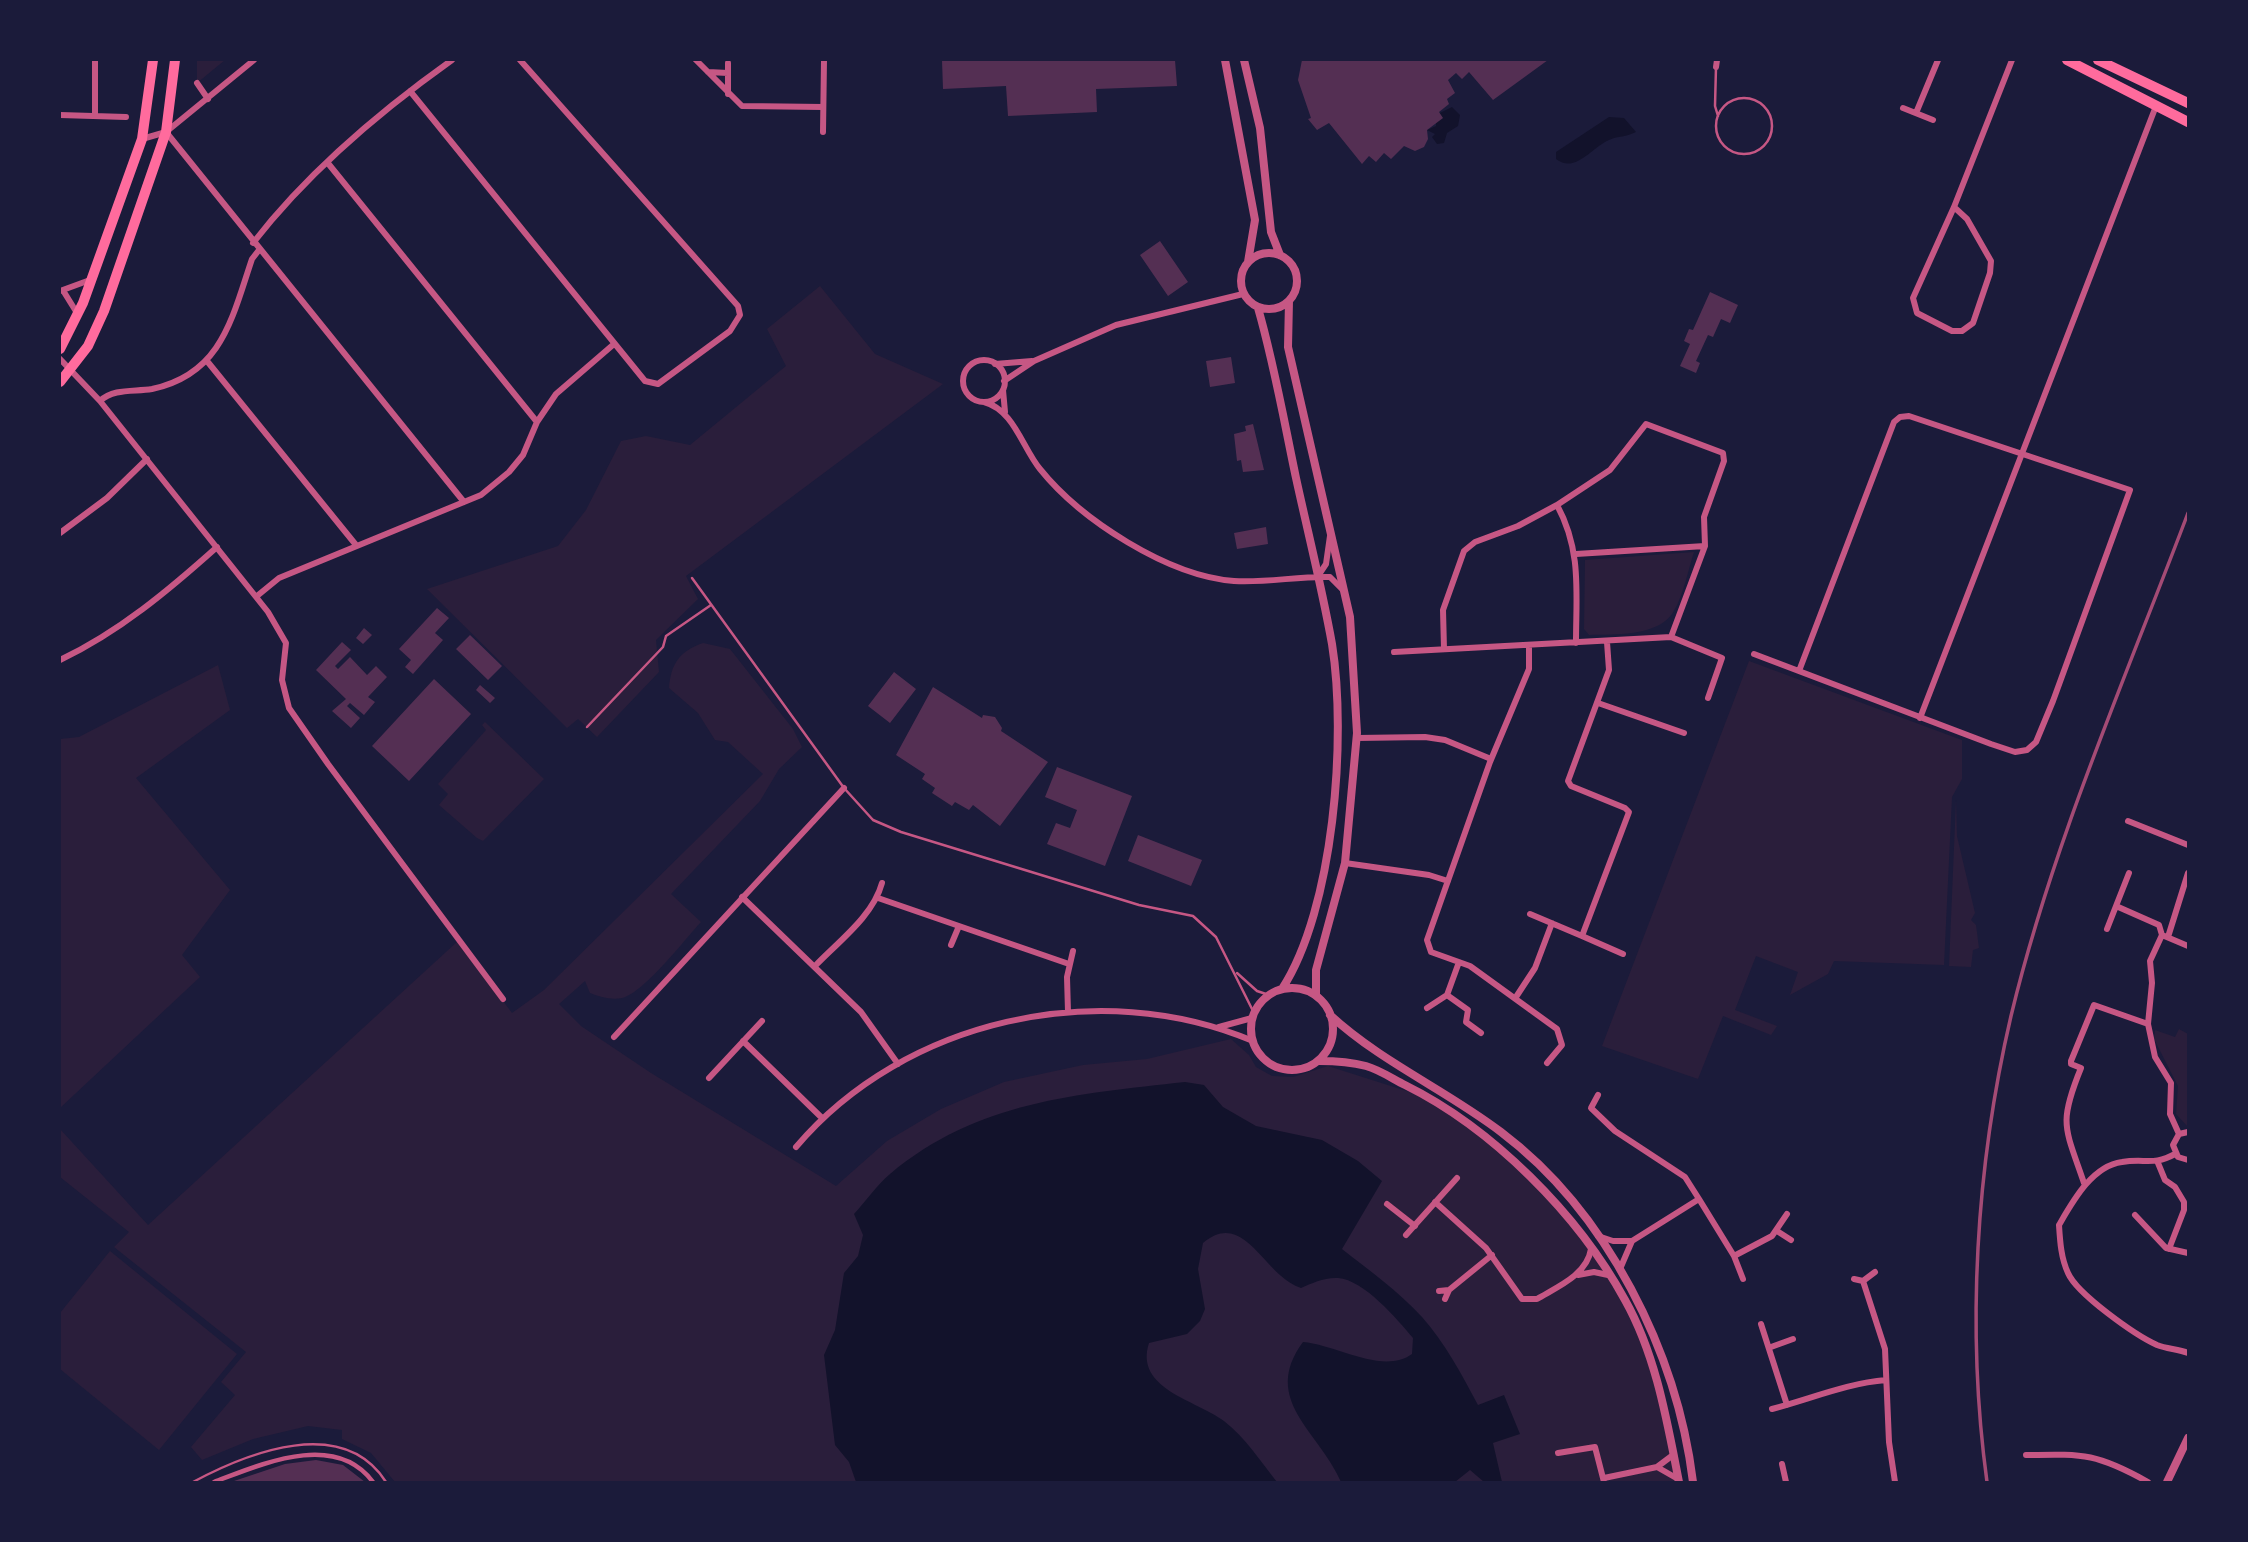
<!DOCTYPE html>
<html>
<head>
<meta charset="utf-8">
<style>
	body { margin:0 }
	#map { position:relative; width:2248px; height:1542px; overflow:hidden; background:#1b1b3a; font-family:Quicksand,sans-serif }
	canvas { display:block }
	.frame { position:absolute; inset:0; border:61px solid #1b1b3a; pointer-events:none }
</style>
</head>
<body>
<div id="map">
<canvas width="2248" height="1542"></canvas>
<div class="frame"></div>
</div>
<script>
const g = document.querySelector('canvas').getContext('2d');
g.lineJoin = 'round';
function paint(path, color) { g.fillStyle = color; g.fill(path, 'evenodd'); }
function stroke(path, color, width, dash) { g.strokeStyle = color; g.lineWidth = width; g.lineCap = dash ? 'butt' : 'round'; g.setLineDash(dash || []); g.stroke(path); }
const green = new Path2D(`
	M 197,60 L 225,60 L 197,83 Z
	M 820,286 L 875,354 L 943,384 L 686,576 L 698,599 L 656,640 L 659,672 L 597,737 L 578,719 L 567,728 L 427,589 L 558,546 L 586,510 L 621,441 L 646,436 L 690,445 L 786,366 L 767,329 Z
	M 1694,552 C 1688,570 1683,598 1672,614 C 1655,637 1614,634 1589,635 L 1584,629 L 1585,560 Z
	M 703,643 L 730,649 L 793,729 L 802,747 L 779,769 L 760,801 L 671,894 L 701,922 C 685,939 644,993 622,998 C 611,1000 600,997 590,993 L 585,981 L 559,1004 L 581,1026 L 651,1073 L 836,1186 L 887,1141 L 941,1109 L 1004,1082 L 1083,1065 L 1147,1059 L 1231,1039 L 1249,1055 L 1256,1067 L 1272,1076 L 1293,1077 L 1328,1066 L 1441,1102 L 1505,1151 L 1569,1219 L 1625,1300 L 1645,1345 L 1679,1482 L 395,1482 L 371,1453 L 342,1439 L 342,1430 L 308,1426 L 253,1439 L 202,1460 L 191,1447 L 235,1395 L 221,1382 L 246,1352 L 114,1247 L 129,1232 L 60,1177 L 60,1129 L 148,1225 L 458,941 L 512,1013 L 544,990 L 763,774 L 728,742 L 715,740 L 698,713 L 669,688 C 671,663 680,651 703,643 Z
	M 1749,661 L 1962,740 L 1962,779 L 1952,797 L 1944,965 L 1834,961 L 1828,974 L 1790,995 L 1798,972 L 1756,956 L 1735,1010 L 1777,1026 L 1771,1035 L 1723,1016 L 1698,1079 L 1602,1046 Z
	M 218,665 L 230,710 L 136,778 L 230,890 L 182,955 L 200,977 L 60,1108 L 60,739 L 79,737 Z
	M 485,722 L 544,779 L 483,841 L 477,838 L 439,805 L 448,794 L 438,784 L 486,730 L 482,725 Z
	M 1956,800 L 1957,836 L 1975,913 L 1971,920 L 1976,925 L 1979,948 L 1973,950 L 1971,967 L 1949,966 Z
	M 2179,1029 L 2188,1034 L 2188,1127 L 2176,1114 L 2178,1086 L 2154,1039 L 2155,1030 L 2175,1037 Z
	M 110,1251 L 237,1354 L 159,1450 L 60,1369 L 60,1313 Z`);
const water = new Path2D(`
	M 1452,107 L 1460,115 L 1458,126 L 1447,133 L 1444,143 L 1437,144 L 1432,137 L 1435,134 L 1427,130 L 1436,126 L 1436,115 Z
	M 1609,117 L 1624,118 L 1636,132 C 1627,137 1617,136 1609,140 C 1591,148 1575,174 1556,159 L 1556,152 Z
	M 1185,1082 L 1204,1085 L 1223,1107 L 1256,1126 L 1322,1140 L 1358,1161 L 1382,1181 L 1342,1249 C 1370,1271 1398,1291 1422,1317 C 1445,1343 1462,1375 1478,1405 L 1504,1395 L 1520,1434 L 1493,1443 L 1502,1482 L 1484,1482 L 1470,1470 L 1455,1482 L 1341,1482 C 1320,1432 1260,1400 1303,1342 C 1337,1345 1383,1375 1412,1354 L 1413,1338 C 1397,1319 1364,1280 1338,1278 C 1325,1277 1312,1283 1301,1288 C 1263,1276 1245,1208 1203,1243 L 1198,1269 L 1205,1309 L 1200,1321 L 1187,1334 L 1149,1343 C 1134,1389 1196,1400 1224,1421 C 1245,1437 1261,1462 1277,1482 L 856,1482 L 849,1462 L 835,1445 L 824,1355 L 835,1330 L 844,1273 L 858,1256 L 863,1235 L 854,1214 C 866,1201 877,1185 890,1174 C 977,1101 1077,1094 1185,1082 Z`);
const building = new Path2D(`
	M 942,60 L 1175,60 L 1177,86 L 1096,89 L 1097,112 L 1008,116 L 1006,86 L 943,89 Z
	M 1302,60 L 1548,60 L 1493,100 L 1469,72 L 1462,79 L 1456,73 L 1448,80 L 1455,93 L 1447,99 L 1449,104 L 1439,112 L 1443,118 L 1427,130 L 1428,139 L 1424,147 L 1415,151 L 1404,146 L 1391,159 L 1384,153 L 1376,162 L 1369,156 L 1362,164 L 1329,123 L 1317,130 L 1308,119 L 1311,118 L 1298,80 Z
	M 1160,241 L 1188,282 L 1168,296 L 1140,255 Z
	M 1710,292 L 1738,305 L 1730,323 L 1721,319 L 1713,337 L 1708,335 L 1696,361 L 1700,363 L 1696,373 L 1680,366 L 1690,344 L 1684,341 L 1689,329 L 1693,330 Z
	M 1231,357 L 1235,383 L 1210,387 L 1206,361 Z
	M 1253,424 L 1264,470 L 1243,472 L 1241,460 L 1237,461 L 1234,434 L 1246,431 L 1245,426 Z
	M 1266,527 L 1268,544 L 1237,549 L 1234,533 Z
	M 437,608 L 449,618 L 435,633 L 443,640 L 413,674 L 405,667 L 411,660 L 399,649 Z
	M 364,628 L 372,635 L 363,644 L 356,638 Z
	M 470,635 L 502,666 L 488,680 L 456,649 Z
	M 342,642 L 351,650 L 335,666 L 338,669 L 350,657 L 367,675 L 376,666 L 387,677 L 368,697 L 375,702 L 364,715 L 350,703 L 347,706 L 360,718 L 351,728 L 332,711 L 346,699 L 316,670 Z
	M 894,672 L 916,689 L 890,723 L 868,706 Z
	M 434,679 L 471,714 L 409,781 L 372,746 Z
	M 480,685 L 495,698 L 490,703 L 476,690 Z
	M 933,687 L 982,718 L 983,715 L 995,717 L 1002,728 L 1001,731 L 1048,762 L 1000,826 L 973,805 L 969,810 L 955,802 L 952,806 L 932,793 L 935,788 L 922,779 L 925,774 L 896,755 Z
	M 1057,767 L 1132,796 L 1105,866 L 1047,844 L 1056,823 L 1070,828 L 1077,810 L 1045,797 Z
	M 1138,835 L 1202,860 L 1191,886 L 1128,861 Z
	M 316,1460 L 343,1465 L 365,1482 L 231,1482 L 285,1464 Z`);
const service = new Path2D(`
	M 1716,67 L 1715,106 L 1718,116
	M1716 126a28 28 0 1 1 56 0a28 28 0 1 1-56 0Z
	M 692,578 L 844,788 L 873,820 L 901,832 L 1139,905 L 1193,916 L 1216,937 L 1254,1013
	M 587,727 L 663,647 L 666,636 L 711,605
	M 1237,973 L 1257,991 L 1269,995
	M 193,1482 C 249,1452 343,1415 386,1482`);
const pedestrian = new Path2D(`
	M 214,1482 C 262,1464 335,1431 373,1482`);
const minor = new Path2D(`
	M 696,60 L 742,106 L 823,107
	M 1716,67 L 1717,60
	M 708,72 L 728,73
	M 197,83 L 208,99
	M 410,91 L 645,381 L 658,384 L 730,331 L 740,315 L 738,306 L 520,60
	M 728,94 L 728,63
	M 1903,108 L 1933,120
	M 1916,113 L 1938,60
	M 60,115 L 126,117
	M 95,116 L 95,60
	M 166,132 L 464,502
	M 823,132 L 824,60
	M 142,139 L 166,132 L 254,60
	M 327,162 L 537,422
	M 1954,207 L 1967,219 L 1991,261 L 1990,273 L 1973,323 L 1962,331 L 1952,331 L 1917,313 L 1913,298 L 1954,207 L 2012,60
	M 253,243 C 308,172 379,112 452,60
	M 60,291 L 90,280
	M 64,292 L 77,313
	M 60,359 L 100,401 L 268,612 L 286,643 L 282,680 L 289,708 L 328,764 L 503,999
	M963 381a21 21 0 1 1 42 0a21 21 0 1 1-42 0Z
	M 207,361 L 356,545
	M 995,364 L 1032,361
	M 1004,381 L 1034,361 L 1116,325 L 1243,294
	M 1003,390 L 1005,412
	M 100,401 C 114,388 134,392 152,389 C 222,374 232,318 252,259 L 259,250
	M 984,402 C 1014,410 1022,447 1040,469 C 1081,520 1168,576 1234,581 C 1267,583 1298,576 1330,577 L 1342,589
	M 1557,505 C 1582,551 1576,593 1576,643
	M 60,533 L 107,498 L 147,459
	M 1576,554 L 1705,546
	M 1318,576 L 1326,564 L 1330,536
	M 257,596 L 279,578 L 481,495 L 509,472 L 523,455 L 537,422 L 556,394 L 614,344
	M 1529,645 L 1529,669 L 1490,762 L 1427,940 L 1431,952 L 1470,966 L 1557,1029 L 1562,1045 L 1547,1063
	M 1444,649 L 1443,610 L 1464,551 L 1475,542 L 1518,526 L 1557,505 L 1610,470 L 1646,424 L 1723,453 L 1724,461 L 1704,517 L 1705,546 L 1671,637
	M 1394,652 L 1671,637 L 1722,658 L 1708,698
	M 1754,654 L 1991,744 L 2015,752 L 2027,750 L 2036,742 L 2053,701 L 2130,490 L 1909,416 L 1900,417 L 1894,422 L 1799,671
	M 60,660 C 119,632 169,590 217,547
	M 1598,703 L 1684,733
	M 1920,718 L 2156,106
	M 1357,738 L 1425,737 L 1445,740 L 1491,759
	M 2128,821 L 2188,845
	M 1345,863 L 1429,875 L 1448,881
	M 2129,873 L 2116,906 L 2159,925 L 2162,935 L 2188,946
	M 742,897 L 861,1012 L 898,1064
	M 878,898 L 1069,964
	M 1530,914 L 1582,936 L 1629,812 L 1625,808 L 1571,786 L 1568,781 L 1609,670 L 1607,642
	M 2107,929 L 2116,906
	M 2162,935 L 2150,961 L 2152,983 L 2148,1024 L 2155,1057 L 2171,1083 L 2170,1114 L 2179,1134
	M 1582,936 L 1623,954
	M 2168,937 L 2188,873
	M 951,945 L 959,926
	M 1459,962 L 1447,995 L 1468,1010 L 1466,1022 L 1481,1033
	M 816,965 C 839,941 873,916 882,883
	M 1516,997 L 1535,968 L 1552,923
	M 1427,1008 L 1447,995
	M 1068,1012 L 1067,977 L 1073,951
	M 1219,1027 L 1252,1018
	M 614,1037 L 844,788
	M 743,1041 L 821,1117
	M 709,1078 L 762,1021
	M 1598,1095 L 1591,1108 L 1615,1131 L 1685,1177 L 1699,1199
	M 2188,1132 L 2179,1134 L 2173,1145 L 2178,1157 L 2188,1160
	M 796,1147 C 904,1019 1100,976 1253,1041
	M 2175,1154 C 2153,1166 2145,1158 2122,1162 C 2092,1166 2073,1201 2059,1225 C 2060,1241 2061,1258 2068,1273 C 2077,1294 2135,1335 2157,1345 C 2167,1349 2178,1349 2188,1353
	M 2158,1163 L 2165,1180 L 2175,1187 L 2184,1202 L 2184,1210 L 2169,1249
	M 2084,1183 C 2065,1127 2058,1124 2081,1068 L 2071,1064 L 2071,1061 L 2094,1005 L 2148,1024
	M 1435,1202 L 1486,1248 L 1522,1299 L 1537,1299 C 1557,1287 1587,1275 1591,1249
	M 1387,1204 L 1415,1226
	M 2135,1215 L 2166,1248 L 2188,1253
	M 1777,1231 L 1791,1240
	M 1406,1235 L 1457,1178
	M 1598,1236 L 1613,1241 L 1632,1241 L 1620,1269
	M 1632,1241 L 1699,1199 L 1734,1256 L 1743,1279
	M 1734,1256 L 1772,1236 L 1787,1214
	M 1578,1275 L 1594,1272 L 1608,1275
	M 1854,1279 L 1863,1281 L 1885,1349 L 1889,1442 L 1895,1482
	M 1863,1281 L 1875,1272
	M 1449,1290 L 1492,1255
	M 1439,1291 L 1449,1290 L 1445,1299
	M 1761,1324 L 1787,1405
	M 1771,1347 L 1793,1339
	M 1772,1409 C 1810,1399 1848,1383 1886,1380
	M 1558,1453 L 1595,1447 L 1604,1482
	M 2026,1455 C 2084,1454 2096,1453 2148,1482
	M 1782,1464 L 1786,1482
	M 1657,1467 L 1678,1479
	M 1604,1478 L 1657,1467 L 1673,1455`);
const tertiary = new Path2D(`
	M 1225,60 L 1255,220 L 1248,262
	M 1244,60 L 1260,128 L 1271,232 L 1280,255
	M1241 281a28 28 0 1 1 56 0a28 28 0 1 1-56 0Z
	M 1289,301 L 1288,347 L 1350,617 L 1357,733 L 1345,863 L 1316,970 L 1316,995
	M 1258,308 C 1274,363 1284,421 1296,478 C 1308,533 1322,588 1332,644 C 1347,737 1334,909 1282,989
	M1251 1029a41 41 0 1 1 82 0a41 41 0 1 1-82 0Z
	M 1330,1015 C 1381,1062 1446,1090 1501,1132 C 1607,1212 1677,1352 1693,1482
	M 1319,1061 C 1335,1061 1351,1062 1366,1066 C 1380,1070 1393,1079 1405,1085 C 1492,1128 1578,1214 1625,1300 C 1656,1355 1667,1421 1679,1482
	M 2167,1482 L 2188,1438`);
const trunk = new Path2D(`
	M 2067,60 L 2188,122
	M 2098,60 L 2188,103
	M 60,349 L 83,303 L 142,139 L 153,60
	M 60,382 L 88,346 L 104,311 L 166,132 L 175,60`);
const rail = new Path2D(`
	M 1987,1482 C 1966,1329 1976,1166 2011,1016 C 2052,845 2126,677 2188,513`);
paint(green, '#2a1e3b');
paint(water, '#12122b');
paint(building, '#542f53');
stroke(service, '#c65784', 2.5);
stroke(pedestrian, '#c65784', 4.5);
stroke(minor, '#c65784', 6);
stroke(tertiary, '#c65784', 8);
stroke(trunk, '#ff6b9d', 10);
stroke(rail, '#a44b75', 3.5);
</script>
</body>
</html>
